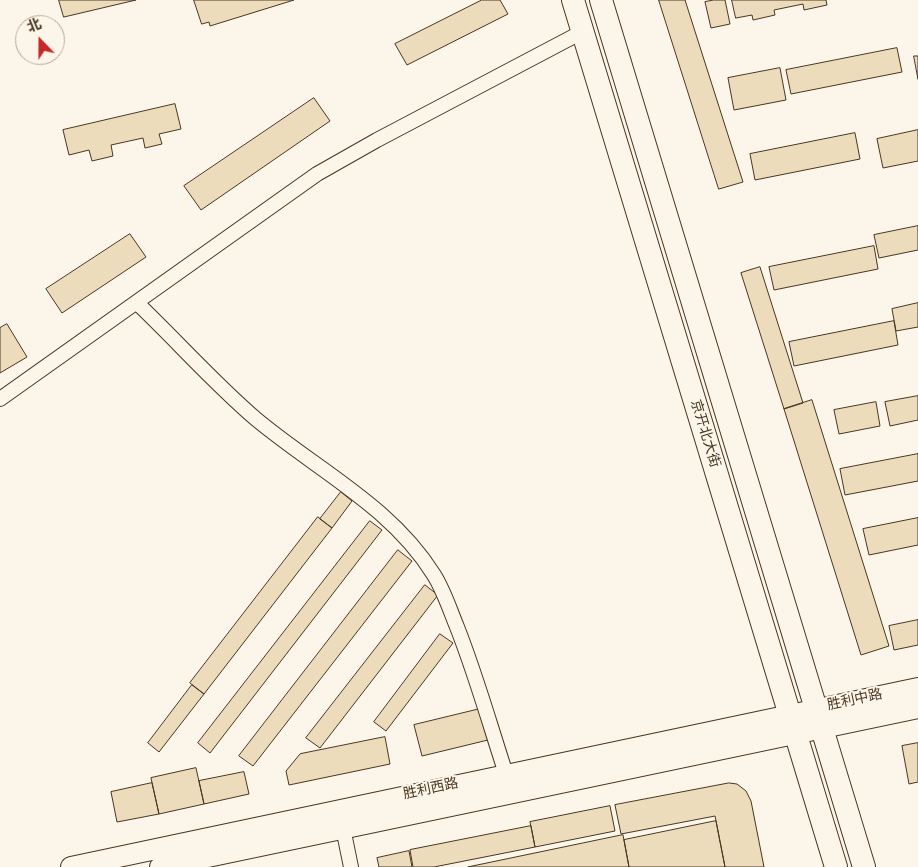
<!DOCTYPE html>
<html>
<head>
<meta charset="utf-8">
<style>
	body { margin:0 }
	#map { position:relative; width:918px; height:867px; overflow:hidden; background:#fbf6e9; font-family:Overpass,"Noto Sans SC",sans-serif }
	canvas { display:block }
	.north { position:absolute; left:15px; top:15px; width:50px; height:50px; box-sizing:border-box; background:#fbf6e9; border:1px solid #b4a999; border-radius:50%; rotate:338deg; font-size:14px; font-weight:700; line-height:20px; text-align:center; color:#4a3520 }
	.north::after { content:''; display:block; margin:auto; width:18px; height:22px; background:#c62828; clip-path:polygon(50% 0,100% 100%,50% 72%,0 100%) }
</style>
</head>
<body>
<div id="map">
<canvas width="918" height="867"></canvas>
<div class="north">北</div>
</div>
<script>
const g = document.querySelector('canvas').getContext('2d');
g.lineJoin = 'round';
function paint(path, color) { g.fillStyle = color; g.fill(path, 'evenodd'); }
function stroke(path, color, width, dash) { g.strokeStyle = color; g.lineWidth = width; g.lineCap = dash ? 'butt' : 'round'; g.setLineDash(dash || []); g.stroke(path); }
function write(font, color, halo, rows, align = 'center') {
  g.font = font + ' Overpass,"Noto Sans SC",sans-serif'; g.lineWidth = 4; g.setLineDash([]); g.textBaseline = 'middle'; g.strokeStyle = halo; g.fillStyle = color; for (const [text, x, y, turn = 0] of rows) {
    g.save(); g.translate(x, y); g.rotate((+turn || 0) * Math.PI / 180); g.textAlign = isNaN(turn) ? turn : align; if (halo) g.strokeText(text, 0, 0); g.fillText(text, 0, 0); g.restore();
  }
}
const building = new Path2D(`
	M 59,0 L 136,0 L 64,17 Z
	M 194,0 L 294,0 L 210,26 L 209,22 L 202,24 Z
	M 482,0 L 500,0 L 508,14 L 407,65 L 395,44 Z
	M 659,0 L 685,0 L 743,182 L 719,189 Z
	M 714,0 L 725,0 L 730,24 L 711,28 L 705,2 Z
	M 732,0 L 826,0 L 827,5 L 804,10 L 803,4 L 774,10 L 775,15 L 753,20 L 752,15 L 736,18 Z
	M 897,48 L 902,72 L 791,94 L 786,70 Z
	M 914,56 L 918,56 L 918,79 Z
	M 780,68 L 786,100 L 734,110 L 728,78 Z
	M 314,98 L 330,121 L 201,210 L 184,186 Z
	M 175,104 L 181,129 L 159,134 L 162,144 L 145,148 L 143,138 L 111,145 L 113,156 L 92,161 L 89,150 L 69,155 L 63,130 Z
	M 918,130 L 918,161 L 883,168 L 877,139 Z
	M 855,133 L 860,159 L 755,180 L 750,154 Z
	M 918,226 L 918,250 L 879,258 L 874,235 Z
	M 130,234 L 146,257 L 62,313 L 46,289 Z
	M 874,246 L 878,269 L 774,290 L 769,267 Z
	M 760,267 L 803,403 L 784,409 L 741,273 Z
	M 918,303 L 918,327 L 896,331 L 892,309 Z
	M 894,321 L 898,345 L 794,366 L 789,342 Z
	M 7,324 L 27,357 L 0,373 L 0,328 Z
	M 918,396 L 918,420 L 890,426 L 885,402 Z
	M 812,400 L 889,646 L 861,655 L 784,409 Z
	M 876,402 L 880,426 L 839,434 L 834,410 Z
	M 918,454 L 918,481 L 845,495 L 840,469 Z
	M 341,492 L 352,501 L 332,528 L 320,519 Z
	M 318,517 L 332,528 L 204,694 L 190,683 Z
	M 918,518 L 918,545 L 869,555 L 863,529 Z
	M 370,521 L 382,530 L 210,753 L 198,743 Z
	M 398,550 L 412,561 L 253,766 L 239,756 Z
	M 425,585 L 438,595 L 320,748 L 306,738 Z
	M 918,620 L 918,645 L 894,650 L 889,626 Z
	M 440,634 L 453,643 L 386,731 L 374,722 Z
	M 192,685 L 204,694 L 159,752 L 148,743 Z
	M 480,709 L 488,740 L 422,756 L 414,725 Z
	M 385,737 L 390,764 L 289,785 L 286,771 L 300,754 Z
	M 918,743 L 918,782 L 909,784 L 902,746 Z
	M 196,768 L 204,804 L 159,814 L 151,778 Z
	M 244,772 L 249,794 L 204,804 L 199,781 Z
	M 152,783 L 159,814 L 117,822 L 111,792 Z
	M 729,783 L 737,784 L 746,791 L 751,801 L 764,867 L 725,867 L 715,816 L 621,834 L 615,805 Z
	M 610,806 L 615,831 L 535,847 L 530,822 Z
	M 716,821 L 725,867 L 629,867 L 624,840 Z
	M 531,826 L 535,847 L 434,867 L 413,867 L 410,850 Z
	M 623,835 L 629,867 L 468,867 Z
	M 409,851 L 412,867 L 379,867 L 377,858 Z`);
const street = new Path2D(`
	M 137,303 C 177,341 214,383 256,419 C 317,470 391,506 434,575 C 444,591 450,610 457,627 C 476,675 490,725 506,774
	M 0,399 L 317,174 L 377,140 L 582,32
	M 343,828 L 351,867`);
const secondary = new Path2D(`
	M 71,867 L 918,688
	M 160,867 L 918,708`);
const primary = new Path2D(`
	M 573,0 L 836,867
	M 601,0 L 864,867`);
const streetNames = [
	["京开北大街",704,434,73],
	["胜利中路",855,701,-12],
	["胜利西路",431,790,-12]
];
paint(building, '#ecdcbc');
stroke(building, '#4a3520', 1);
stroke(street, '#4a3520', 16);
stroke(secondary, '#4a3520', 22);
stroke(primary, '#4a3520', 24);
stroke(street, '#fbf6e9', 14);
stroke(secondary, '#fbf6e9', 20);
stroke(primary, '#fbf6e9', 22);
write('14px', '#4a3520', '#fbf6e9', streetNames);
</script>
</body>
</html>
